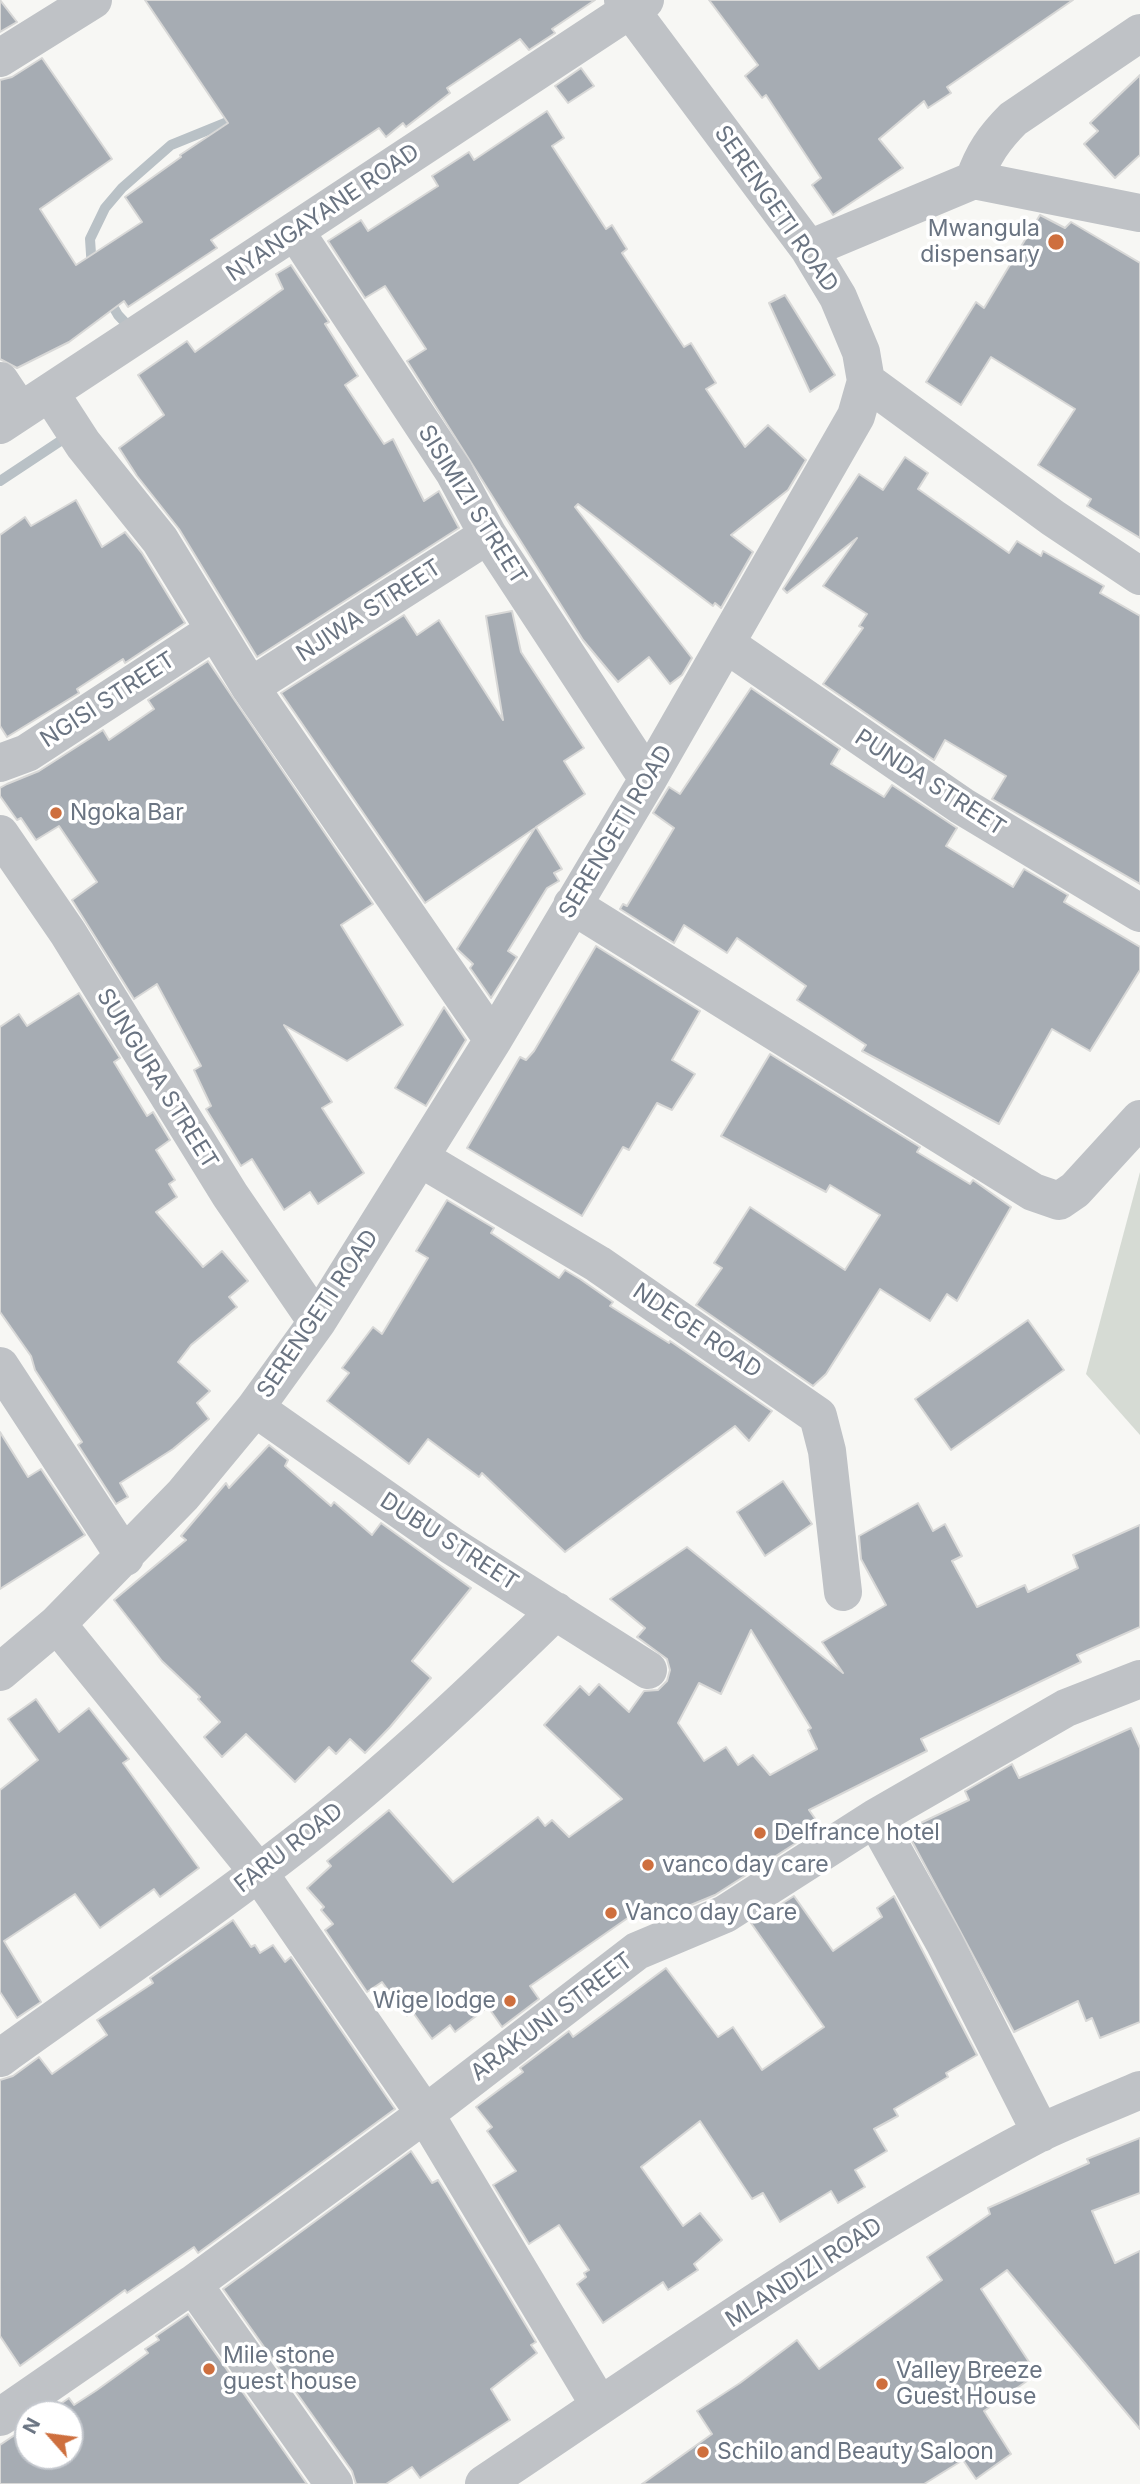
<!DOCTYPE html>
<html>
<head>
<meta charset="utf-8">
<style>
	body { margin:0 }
	#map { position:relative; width:1140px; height:2484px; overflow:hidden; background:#f7f7f4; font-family:Inter,sans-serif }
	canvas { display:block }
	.north { position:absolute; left:14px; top:2400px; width:70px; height:70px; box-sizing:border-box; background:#fff; border:2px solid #c3c7cd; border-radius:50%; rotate:298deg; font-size:19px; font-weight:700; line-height:28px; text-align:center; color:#6a7482 }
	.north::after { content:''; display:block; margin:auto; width:24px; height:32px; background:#ce6f3e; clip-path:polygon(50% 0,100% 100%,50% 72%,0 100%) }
</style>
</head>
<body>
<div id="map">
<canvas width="1140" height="2484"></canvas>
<div class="north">N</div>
</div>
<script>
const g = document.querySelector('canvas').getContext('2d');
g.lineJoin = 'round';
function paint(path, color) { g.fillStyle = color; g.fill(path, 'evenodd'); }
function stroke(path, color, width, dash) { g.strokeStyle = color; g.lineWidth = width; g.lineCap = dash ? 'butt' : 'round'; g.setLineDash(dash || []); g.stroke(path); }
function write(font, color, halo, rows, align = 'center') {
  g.font = font + ' Inter,sans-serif'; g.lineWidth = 7; g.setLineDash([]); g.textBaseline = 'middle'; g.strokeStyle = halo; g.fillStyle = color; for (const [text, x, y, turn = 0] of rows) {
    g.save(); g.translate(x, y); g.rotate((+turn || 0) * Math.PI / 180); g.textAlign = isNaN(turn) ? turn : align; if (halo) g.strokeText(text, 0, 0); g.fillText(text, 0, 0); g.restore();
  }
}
const green = new Path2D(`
	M 1140,1172 L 1140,1435 L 1086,1374 Z`);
const stream = new Path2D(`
	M 92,269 L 90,239 L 105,208 L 122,188 L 171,145 L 235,119
	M 107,296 L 118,315 L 132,330
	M 0,481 L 71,434`);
const building = new Path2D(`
	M 0,0 L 17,22 L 0,32 Z
	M 145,0 L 595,0 L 552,29 L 555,33 L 529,50 L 520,39 L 447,88 L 450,93 L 406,127 L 403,123 L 386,137 L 379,128 L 211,240 L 217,248 L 128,307 L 124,301 L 69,342 L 17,368 L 0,359 L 0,80 L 12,77 L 42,58 L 112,159 L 40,209 L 76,265 L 142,222 L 125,197 L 181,157 L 180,155 L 228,123 Z
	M 709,0 L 1073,0 L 947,87 L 951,93 L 928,108 L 924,101 L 879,139 L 903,168 L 833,215 L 812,185 L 821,178 L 766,95 L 762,98 L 745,76 L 758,65 Z
	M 581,68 L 594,86 L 568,103 L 555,86 Z
	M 1140,75 L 1140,155 L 1115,178 L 1084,144 L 1098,131 L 1090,123 Z
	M 547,111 L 564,138 L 552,146 L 606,229 L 612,225 L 627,249 L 622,253 L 684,347 L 691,343 L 716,383 L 706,389 L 745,447 L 768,425 L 806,460 L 788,490 L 731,535 L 753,552 L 721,608 L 715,603 L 713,606 L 578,504 L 575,507 L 692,658 L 682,675 L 670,684 L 649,657 L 618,682 L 583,640 L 407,361 L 426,349 L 385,286 L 365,298 L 328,241 L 361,220 L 368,231 L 438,186 L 432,176 L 469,152 L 474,160 Z
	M 1040,215 L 1065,228 L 1071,222 L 1140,263 L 1140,538 L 1087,506 L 1091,499 L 1038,465 L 1075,409 L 991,357 L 961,405 L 926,382 L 976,302 L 984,308 Z
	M 291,265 L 329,322 L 325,324 L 358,376 L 345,385 L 384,444 L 393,439 L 424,501 L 439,491 L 459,528 L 257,657 L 179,529 L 137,476 L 119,448 L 164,415 L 138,375 L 187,341 L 195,352 L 283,289 L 276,274 Z
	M 785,295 L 835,375 L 810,392 L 769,303 Z
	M 905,457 L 928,473 L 918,489 L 1009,553 L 1017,541 L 1041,556 L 1043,551 L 1104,586 L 1100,593 L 1140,616 L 1140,884 L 992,799 L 1006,776 L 945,740 L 934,760 L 823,684 L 863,628 L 859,626 L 867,614 L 823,586 L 857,538 L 787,593 L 783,589 L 859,474 L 883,490 Z
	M 76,500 L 102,547 L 125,532 L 142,553 L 185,623 L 125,663 L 123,659 L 77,689 L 79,693 L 7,737 L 0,726 L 0,535 L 25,517 L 31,526 Z
	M 512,611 L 521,652 L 584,748 L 564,761 L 585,794 L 536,827 L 562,869 L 554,873 L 559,881 L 547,888 L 508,951 L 517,957 L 491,998 L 470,968 L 473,964 L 457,949 L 535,828 L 425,903 L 281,693 L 404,615 L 417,635 L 439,620 L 503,720 L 486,616 Z
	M 208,661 L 373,904 L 341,925 L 403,1025 L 347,1061 L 284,1025 L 332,1102 L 322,1108 L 364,1173 L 318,1204 L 310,1192 L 284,1210 L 252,1159 L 241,1166 L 206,1109 L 211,1106 L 194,1070 L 201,1066 L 157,984 L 134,999 L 72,900 L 97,882 L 59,826 L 36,840 L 21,818 L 17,820 L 0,796 L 0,788 L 7,784 L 39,771 L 103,730 L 109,740 L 154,709 L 148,700 Z
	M 751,688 L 840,749 L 831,764 L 884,797 L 892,785 L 957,828 L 946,846 L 1013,887 L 1024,869 L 1068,895 L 1064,902 L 1140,947 L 1140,970 L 1090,1051 L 1052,1029 L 999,1124 L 862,1051 L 866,1045 L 797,1000 L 806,986 L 737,938 L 727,953 L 684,925 L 674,943 L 620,909 L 623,904 L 627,906 L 674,828 L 653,813 L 669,787 L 680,794 Z
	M 596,946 L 700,1011 L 672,1060 L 695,1074 L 672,1110 L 657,1103 L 629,1150 L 623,1147 L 582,1216 L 467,1148 L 520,1057 L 526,1060 L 534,1051 Z
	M 79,993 L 120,1058 L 114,1062 L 147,1116 L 153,1112 L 170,1140 L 156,1150 L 175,1180 L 169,1184 L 177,1197 L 156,1212 L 203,1267 L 222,1251 L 248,1281 L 229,1297 L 237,1307 L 191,1345 L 178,1362 L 210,1391 L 197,1403 L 209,1419 L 173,1449 L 120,1483 L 128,1497 L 116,1504 L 78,1445 L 82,1442 L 35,1370 L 31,1356 L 0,1312 L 0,1027 L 19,1014 L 27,1026 Z
	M 444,1007 L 466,1040 L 426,1106 L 395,1088 Z
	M 770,1054 L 920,1147 L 917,1152 L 970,1184 L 973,1180 L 1011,1207 L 957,1301 L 947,1294 L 930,1321 L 880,1289 L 826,1374 L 813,1386 L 696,1305 L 722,1268 L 714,1263 L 750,1207 L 845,1270 L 880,1215 L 830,1185 L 826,1192 L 721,1136 Z
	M 447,1200 L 494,1228 L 491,1233 L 559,1278 L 565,1270 L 580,1279 L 613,1302 L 610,1306 L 669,1343 L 670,1341 L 772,1411 L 749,1441 L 735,1426 L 565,1552 L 482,1473 L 479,1477 L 428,1439 L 409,1464 L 327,1401 L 349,1373 L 342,1368 L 373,1327 L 382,1334 L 428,1258 L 416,1251 Z
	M 1028,1320 L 1064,1370 L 951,1450 L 915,1399 Z
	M 0,1432 L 28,1477 L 41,1469 L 85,1535 L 0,1589 Z
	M 269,1445 L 288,1460 L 285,1466 L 331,1506 L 334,1502 L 372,1535 L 381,1523 L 471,1588 L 412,1661 L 431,1678 L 390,1727 L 365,1753 L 350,1739 L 336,1754 L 329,1747 L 295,1782 L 246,1734 L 222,1757 L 204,1737 L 220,1722 L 198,1699 L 200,1697 L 162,1661 L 114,1600 L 186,1540 L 181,1536 L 226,1483 L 229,1488 Z
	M 783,1481 L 812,1524 L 765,1556 L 737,1512 Z
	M 918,1503 L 933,1531 L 945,1524 L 962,1556 L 952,1561 L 977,1607 L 1025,1585 L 1028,1592 L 1078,1568 L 1073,1555 L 1140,1525 L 1140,1627 L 1077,1655 L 1081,1662 L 921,1739 L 927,1751 L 809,1810 L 821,1827 L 715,1895 L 664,1916 L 656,1903 L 647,1909 L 645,1906 L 530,1986 L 539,1999 L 502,2027 L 488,2007 L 455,2032 L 450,2025 L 432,2039 L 412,2011 L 407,2016 L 382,1982 L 367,1992 L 325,1930 L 333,1924 L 321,1910 L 324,1907 L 307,1888 L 331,1866 L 327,1861 L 389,1810 L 453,1882 L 538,1817 L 545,1826 L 552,1820 L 569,1837 L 622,1799 L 544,1725 L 580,1686 L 589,1695 L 599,1684 L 629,1712 L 644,1691 L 658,1690 L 667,1681 L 670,1670 L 667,1659 L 637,1637 L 645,1628 L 610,1599 L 687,1547 L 843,1673 L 822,1642 L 886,1605 L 861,1559 L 859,1536 ZM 751,1630 L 811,1728 L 808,1730 L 817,1749 L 770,1775 L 753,1755 L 738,1765 L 726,1747 L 704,1761 L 678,1723 L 699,1683 L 721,1694 Z
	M 36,1699 L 59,1732 L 89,1708 L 129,1759 L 123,1763 L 199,1868 L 160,1897 L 154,1889 L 100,1928 L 75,1894 L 4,1941 L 41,2002 L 17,2018 L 0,1992 L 0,1790 L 38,1760 L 8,1719 Z
	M 1131,1728 L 1140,1748 L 1140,2022 L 1100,2038 L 1092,2018 L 1086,2021 L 1078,2001 L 1014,2032 L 906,1830 L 969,1800 L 965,1791 L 1012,1764 L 1019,1778 Z
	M 794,1896 L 833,1951 L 882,1917 L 877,1908 L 894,1896 L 977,2055 L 946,2073 L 948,2077 L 894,2109 L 898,2116 L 874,2129 L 887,2151 L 855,2170 L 865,2187 L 838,2203 L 831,2191 L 780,2222 L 763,2193 L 752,2199 L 700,2121 L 641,2167 L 683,2226 L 700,2213 L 722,2240 L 694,2264 L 698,2270 L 668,2290 L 663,2282 L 603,2323 L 577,2284 L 586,2277 L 584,2273 L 589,2270 L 559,2225 L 529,2244 L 493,2185 L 516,2171 L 487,2131 L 492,2127 L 476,2107 L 523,2072 L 520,2068 L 569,2031 L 573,2037 L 666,1968 L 718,2037 L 733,2027 L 762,2070 L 824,2027 L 751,1923 Z
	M 233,1920 L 251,1947 L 255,1945 L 260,1953 L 273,1945 L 285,1962 L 291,1957 L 395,2109 L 198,2253 L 194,2247 L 127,2293 L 125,2290 L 20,2366 L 0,2336 L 0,2080 L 13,2076 L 39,2057 L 52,2074 L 107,2035 L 97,2020 L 153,1983 L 150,1978 Z
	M 1140,2138 L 1140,2193 L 1092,2211 L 1115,2263 L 1140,2251 L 1140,2429 L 1007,2270 L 981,2289 L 1037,2374 L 984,2411 L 1011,2454 L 976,2479 L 963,2460 L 924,2484 L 642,2484 L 712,2434 L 697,2411 L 740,2383 L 797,2340 L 819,2369 L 942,2280 L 927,2257 L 990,2214 L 988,2208 L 1089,2163 L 1087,2159 Z
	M 411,2151 L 432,2183 L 438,2180 L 448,2196 L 536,2342 L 531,2345 L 537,2353 L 491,2389 L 510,2420 L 420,2478 L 412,2467 L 386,2484 L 356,2484 L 352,2471 L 223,2289 Z
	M 188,2314 L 307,2484 L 0,2484 L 0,2445 L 28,2426 L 28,2456 L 70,2456 L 70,2414 L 46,2414 L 69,2398 L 74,2405 L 97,2390 L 148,2353 L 145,2349 L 159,2340 L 156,2336 Z`);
const minor = new Path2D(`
	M 0,58 L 93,0
	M 974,180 C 983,154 994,138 1013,119 L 1140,33
	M 295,231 L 454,472 L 488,535 L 648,779
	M 809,249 L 974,180 L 1140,213
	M 0,381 L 20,411
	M 866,381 L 1053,518 L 1140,576
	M 50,393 L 83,444 L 160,540 L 250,687 L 493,1040
	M 0,425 L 645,0
	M 726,644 L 962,806 L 1140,913
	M 250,687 L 488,535
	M 0,763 L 27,753 L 214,631
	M 0,834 L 68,933 L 230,1195 L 317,1322
	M 572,905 L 1033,1192 L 1059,1201 L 1075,1190 L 1140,1119
	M 420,1158 L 598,1264 L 818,1416 L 827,1451 L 843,1592
	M 0,1366 L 125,1557
	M 255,1408 L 452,1546 L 648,1670
	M 57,1624 L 259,1873 L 425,2114 L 600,2406
	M 0,1672 L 57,1624 L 183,1495 L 255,1408 L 317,1322 L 493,1040 L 648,779 L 856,416 L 866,381 L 861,352 L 838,297 L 809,249 L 623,0
	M 875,1818 L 944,1942 L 1041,2133
	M 0,2058 C 86,1996 174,1936 258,1873 C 365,1794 461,1704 556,1611
	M 193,2284 L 334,2484
	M 0,2417 L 193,2284 L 425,2114 L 637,1951 L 725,1914 L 875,1818 L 1066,1708 L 1140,1679
	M 484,2484 C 665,2363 845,2235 1038,2134 C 1071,2118 1106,2105 1140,2090`);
const markers = [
	[1056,242,9,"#ce6f3e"],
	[56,813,7,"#ce6f3e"],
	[760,1833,7,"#ce6f3e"],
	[648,1865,7,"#ce6f3e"],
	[611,1913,7,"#ce6f3e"],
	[510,2001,7,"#ce6f3e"],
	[209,2369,7,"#ce6f3e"],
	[882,2384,7,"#ce6f3e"],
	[703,2452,7,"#ce6f3e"]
];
const streetNames = [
	["SERENGETI ROAD",776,209,55],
	["NYANGAYANE ROAD",323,213,-34],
	["SISIMIZI STREET",472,505,58],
	["NJIWA STREET",369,611,-33],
	["NGISI STREET",108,700,-33],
	["PUNDA STREET",930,783,33],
	["SERENGETI ROAD",616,832,-59],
	["SUNGURA STREET",157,1079,58],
	["SERENGETI ROAD",318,1314,-56],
	["NDEGE ROAD",697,1331,34],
	["DUBU STREET",449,1542,33],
	["FARU ROAD",289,1848,-38],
	["ARAKUNI STREET",552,2017,-37],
	["MLANDIZI ROAD",804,2273,-33]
];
const poiNames = [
	["Mwangula",1040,229,"right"],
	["dispensary",1040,255,"right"],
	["Ngoka Bar",70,813],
	["Delfrance hotel",774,1833],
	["vanco day care",662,1865],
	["Vanco day Care",625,1913],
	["Wige lodge",496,2001,"right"],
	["Mile stone",223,2356],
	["guest house",223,2382],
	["Valley Breeze",896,2371],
	["Guest House",896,2397],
	["Schilo and Beauty Saloon",717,2452]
];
paint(green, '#d6dbd4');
stroke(stream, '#b9c1c6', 10);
paint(building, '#a6acb3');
stroke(building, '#d8d8d7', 2);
stroke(minor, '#bfc2c6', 38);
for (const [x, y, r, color] of markers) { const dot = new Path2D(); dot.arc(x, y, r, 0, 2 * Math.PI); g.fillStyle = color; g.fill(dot); stroke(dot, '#fff', 2.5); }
write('23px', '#6a7482', '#fff', streetNames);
write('23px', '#6a7482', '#fff', poiNames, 'left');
</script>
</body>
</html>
